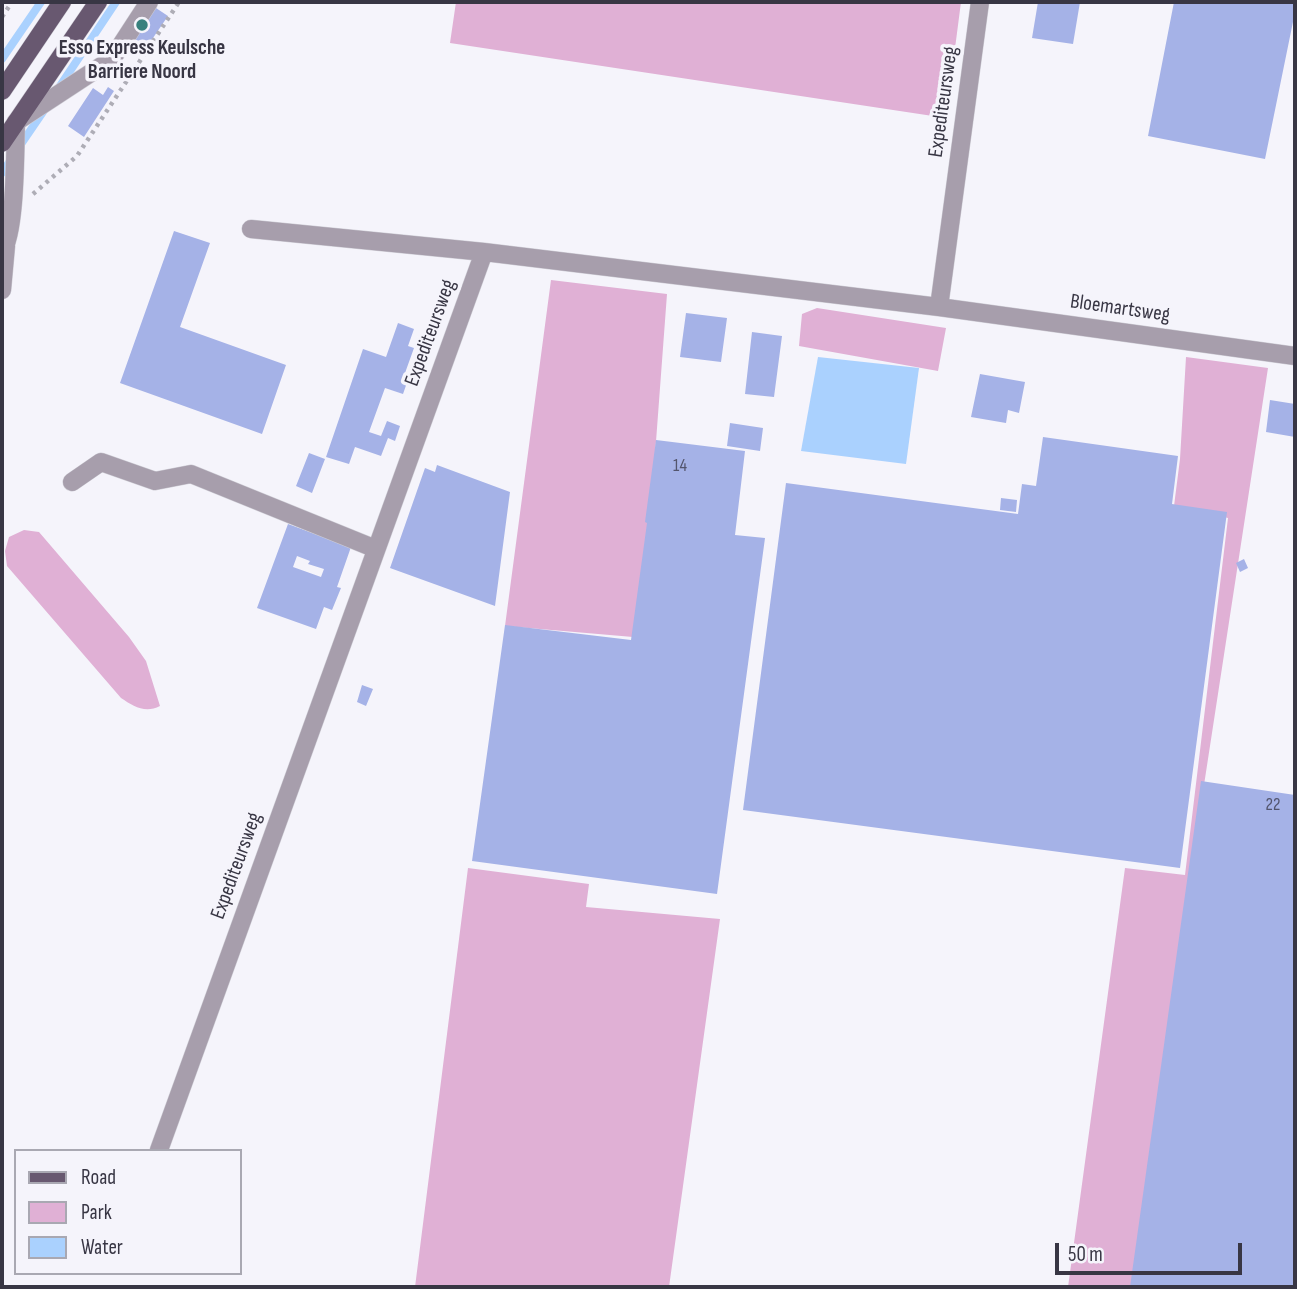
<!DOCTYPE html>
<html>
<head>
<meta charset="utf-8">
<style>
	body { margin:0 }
	#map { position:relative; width:1297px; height:1289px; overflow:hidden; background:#f5f4fb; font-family:"Sofia Sans Condensed",sans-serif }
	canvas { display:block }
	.frame { position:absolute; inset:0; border:4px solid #383644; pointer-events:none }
	.legend { position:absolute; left:14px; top:1149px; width:228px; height:126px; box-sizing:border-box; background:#f5f4fb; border:2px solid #a9a8b2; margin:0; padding:9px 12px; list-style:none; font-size:21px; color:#383644 }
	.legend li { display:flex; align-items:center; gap:14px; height:35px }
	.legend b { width:35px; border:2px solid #a9a8b2 }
	.scale { position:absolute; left:1055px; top:1243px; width:187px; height:32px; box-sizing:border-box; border:4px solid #383644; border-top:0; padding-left:9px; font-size:21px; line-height:24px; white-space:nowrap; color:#383644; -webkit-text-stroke:5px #f5f4fb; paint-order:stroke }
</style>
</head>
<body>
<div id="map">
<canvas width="1297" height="1289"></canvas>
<div class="frame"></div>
<ul class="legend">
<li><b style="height:9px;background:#685870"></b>Road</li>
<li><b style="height:19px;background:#e0b0d5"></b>Park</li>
<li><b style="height:19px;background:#aad1fe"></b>Water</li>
</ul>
<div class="scale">50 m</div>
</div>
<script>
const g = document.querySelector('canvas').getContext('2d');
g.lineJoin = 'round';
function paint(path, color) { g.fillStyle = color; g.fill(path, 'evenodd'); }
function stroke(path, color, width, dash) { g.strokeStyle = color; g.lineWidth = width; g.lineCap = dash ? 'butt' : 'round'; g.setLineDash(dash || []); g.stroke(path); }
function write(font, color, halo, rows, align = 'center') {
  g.font = font + ' "Sofia Sans Condensed",sans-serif'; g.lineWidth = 7; g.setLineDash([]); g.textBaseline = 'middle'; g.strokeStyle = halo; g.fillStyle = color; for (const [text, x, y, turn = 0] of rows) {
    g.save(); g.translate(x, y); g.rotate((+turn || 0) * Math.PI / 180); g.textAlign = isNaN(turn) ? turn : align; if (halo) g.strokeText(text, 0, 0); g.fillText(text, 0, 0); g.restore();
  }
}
const green = new Path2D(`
	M 456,2 L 961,2 L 946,118 L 450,43 Z
	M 551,280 L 667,294 L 650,522 L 633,637 L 505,626 Z
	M 817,308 L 946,328 L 938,371 L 799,346 L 802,314 Z
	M 1186,357 L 1268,368 L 1204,785 L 1135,1287 L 1068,1287 L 1125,868 L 1185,875 L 1228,518 L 1174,506 L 1180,459 Z
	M 24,530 L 39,532 L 129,637 L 146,661 L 160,706 C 145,714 133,706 121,698 L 7,566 L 5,551 L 9,537 Z
	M 468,868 L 589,884 L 586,907 L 720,919 L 669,1287 L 415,1287 Z`);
const water = new Path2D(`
	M 818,357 L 919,368 L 906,464 L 801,451 Z`);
const stream = new Path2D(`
	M 2,59 L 41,2
	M 60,86 L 116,2
	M 19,147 L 45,109
	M 2,173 L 12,158`);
const building = new Path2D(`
	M 147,2 L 168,16 L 142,54 L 116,37 Z
	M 1038,2 L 1080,2 L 1073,44 L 1032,38 Z
	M 1174,2 L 1295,2 L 1295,12 L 1265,159 L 1148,136 Z
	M 108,87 L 114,91 L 84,137 L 68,126 L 93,88 L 103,95 Z
	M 174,231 L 210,243 L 180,327 L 286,365 L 262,434 L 120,383 Z
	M 686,313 L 727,318 L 721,362 L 680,357 Z
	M 398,323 L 414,329 L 408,346 L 414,348 L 405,373 L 410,374 L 403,394 L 385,388 L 369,432 L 381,436 L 387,421 L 400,426 L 395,441 L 388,438 L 381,456 L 355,447 L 349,464 L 326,457 L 363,349 L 386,357 Z
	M 752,332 L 782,336 L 774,397 L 745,394 Z
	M 980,374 L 1025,382 L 1019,413 L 1008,410 L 1006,423 L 971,417 Z
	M 1270,400 L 1295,404 L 1295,437 L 1266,432 Z
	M 730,423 L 763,428 L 760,451 L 727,446 Z
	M 1043,437 L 1178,456 L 1172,504 L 1227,512 L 1180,868 L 743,810 L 786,483 L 1018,514 L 1022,484 L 1036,486 Z
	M 656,440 L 745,451 L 735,535 L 765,538 L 717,894 L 472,861 L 505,625 L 631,640 L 647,523 L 645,522 Z
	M 309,453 L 325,459 L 312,493 L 296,486 Z
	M 437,465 L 510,492 L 495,606 L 390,568 L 425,468 L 435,472 Z
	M 1001,498 L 1017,500 L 1016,512 L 1000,510 Z
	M 288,524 L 351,547 L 337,587 L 341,588 L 332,610 L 324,607 L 316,629 L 257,608 ZM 297,556 L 310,561 L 308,564 L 324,569 L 321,577 L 293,567 Z
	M 1244,559 L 1248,568 L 1240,572 L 1236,563 Z
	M 362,685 L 373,689 L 366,706 L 357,702 Z
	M 1201,781 L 1295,795 L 1295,1287 L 1130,1287 Z`);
const path = new Path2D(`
	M 2,17 L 12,2
	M 33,194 L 77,156 L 179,2`);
const minor = new Path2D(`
	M 251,229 L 484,252 L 939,307 L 1295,356
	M 2,252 C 16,232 15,150 16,122 L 112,59 L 149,2
	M 2,290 L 6,246
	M 939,307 L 980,2
	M 72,482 L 101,462 L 155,481 L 191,474 L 376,549
	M 159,1150 L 484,252`);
const major = new Path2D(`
	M 2,91 L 62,2
	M 2,143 L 98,2`);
const markers = [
	[142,25,7,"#37807d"]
];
const numberNames = [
	["14",680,466],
	["22",1273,805]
];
const poiNames = [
	["Esso Express Keulsche",142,49],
	["Barriere Noord",142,73]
];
const streetNames = [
	["Expediteursweg",944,102,-82],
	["Bloemartsweg",1120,309,8],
	["Expediteursweg",431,333,-70],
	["Expediteursweg",237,866,-70]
];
paint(green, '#e0b0d5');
paint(water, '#aad1fe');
stroke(stream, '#aad1fe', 8);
paint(building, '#a5b2e7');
stroke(minor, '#cfced6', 19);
stroke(major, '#cfced6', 19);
stroke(path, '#aeadb6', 4.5, [3.5, 5]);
stroke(minor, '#a79eac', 18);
stroke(major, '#685870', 18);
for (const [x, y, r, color] of markers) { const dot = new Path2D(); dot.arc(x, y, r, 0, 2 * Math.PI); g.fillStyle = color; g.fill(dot); stroke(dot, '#f5f4fb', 2.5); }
write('18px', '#53556d', null, numberNames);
write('bold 21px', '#383644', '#f5f4fb', poiNames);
write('21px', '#383644', '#f5f4fb', streetNames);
</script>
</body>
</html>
